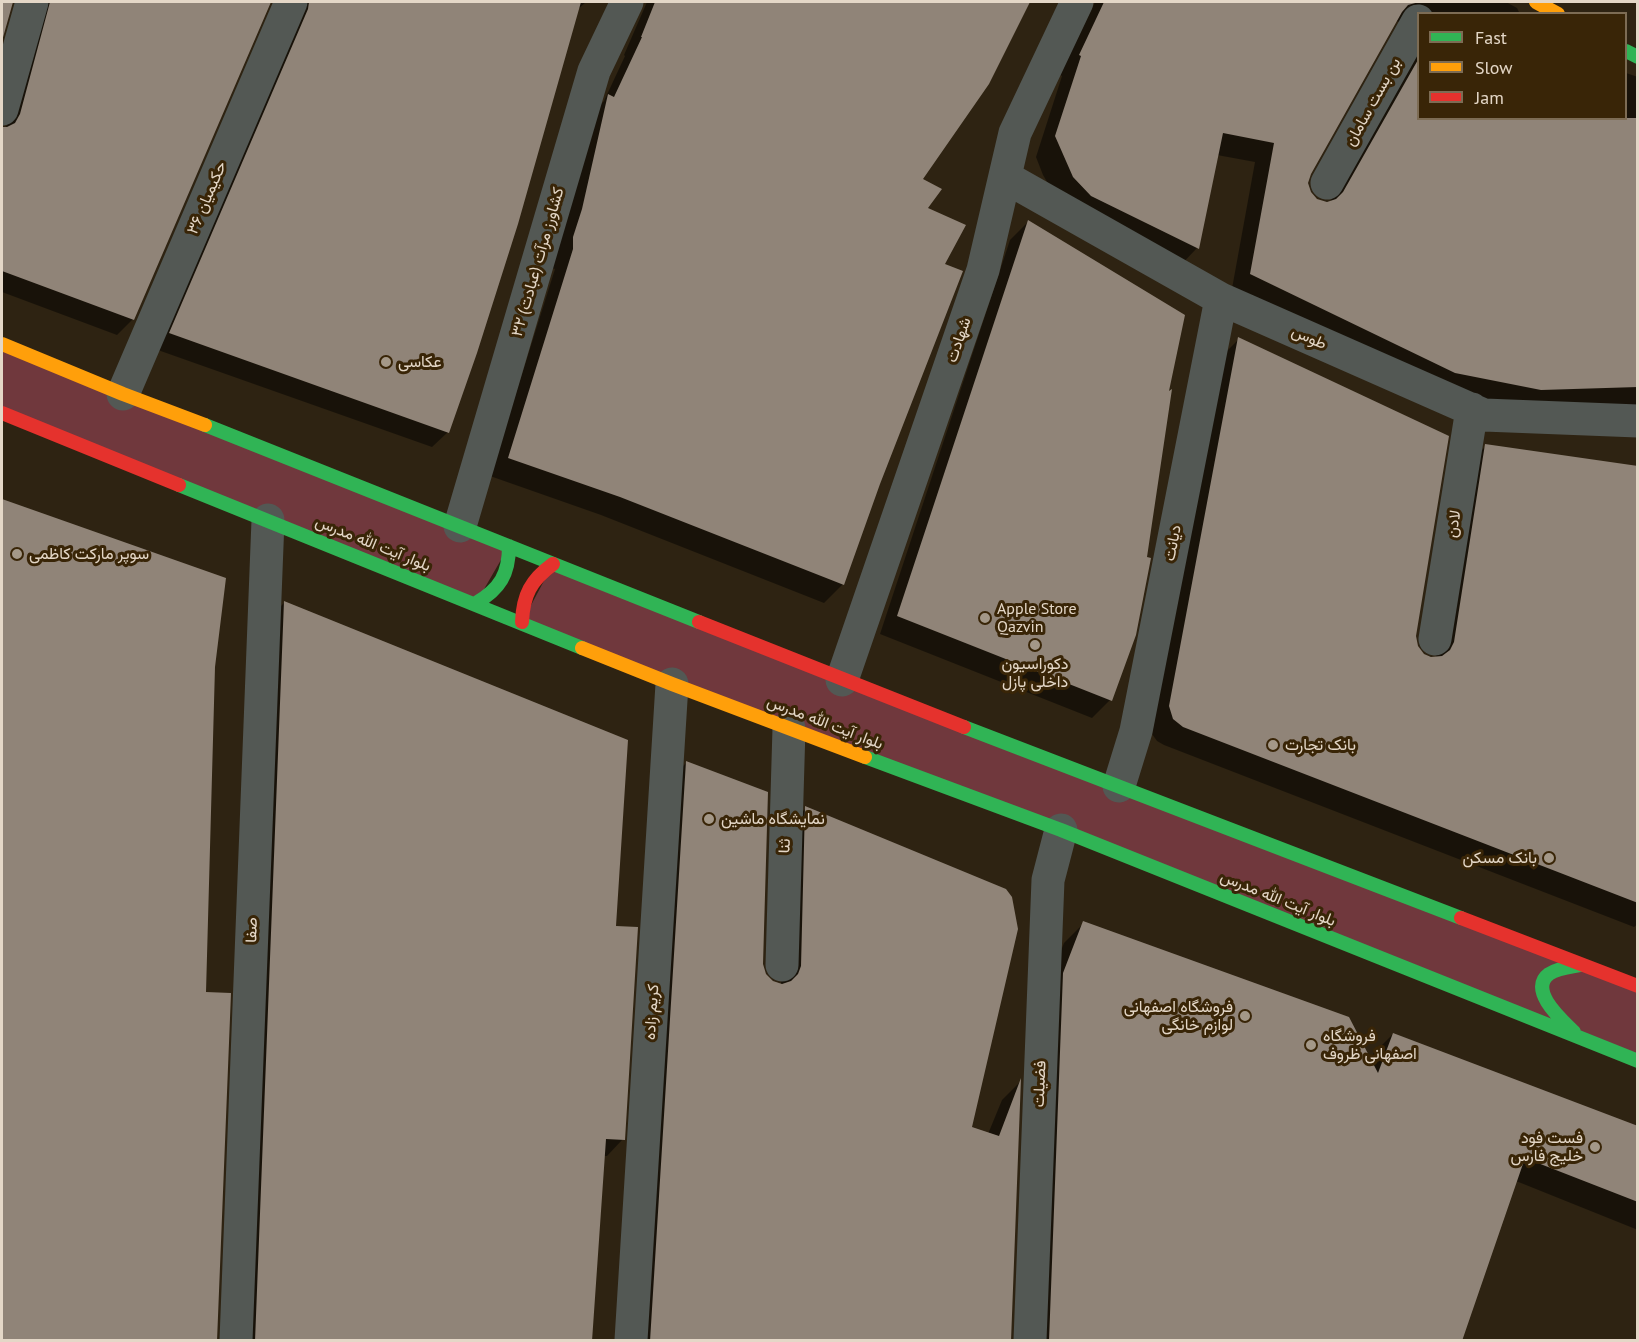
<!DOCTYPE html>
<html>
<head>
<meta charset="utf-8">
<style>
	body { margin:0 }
	#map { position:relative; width:1639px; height:1342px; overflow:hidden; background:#2e2312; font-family:"PT Sans",sans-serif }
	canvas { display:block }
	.frame { position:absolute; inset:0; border:3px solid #e4d7c7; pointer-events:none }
	.legend { position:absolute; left:1417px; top:12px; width:210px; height:108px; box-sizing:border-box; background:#392507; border:2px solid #7d6c54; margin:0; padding:8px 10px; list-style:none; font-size:18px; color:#e4d7c7 }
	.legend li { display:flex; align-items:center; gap:12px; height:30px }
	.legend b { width:30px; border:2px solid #7d6c54 }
</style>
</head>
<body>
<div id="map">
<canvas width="1639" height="1342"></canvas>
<div class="frame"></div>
<ul class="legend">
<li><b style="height:8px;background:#30b455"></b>Fast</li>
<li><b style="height:8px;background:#ff9f0a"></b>Slow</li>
<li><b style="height:8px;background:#e5322d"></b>Jam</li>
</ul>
</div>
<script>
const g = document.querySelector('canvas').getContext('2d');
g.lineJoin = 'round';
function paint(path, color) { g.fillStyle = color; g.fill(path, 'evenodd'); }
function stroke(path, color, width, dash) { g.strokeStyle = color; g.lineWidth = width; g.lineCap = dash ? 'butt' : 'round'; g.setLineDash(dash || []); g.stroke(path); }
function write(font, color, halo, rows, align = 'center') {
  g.font = font + ' "PT Sans",Vazirmatn,sans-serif'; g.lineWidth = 6; g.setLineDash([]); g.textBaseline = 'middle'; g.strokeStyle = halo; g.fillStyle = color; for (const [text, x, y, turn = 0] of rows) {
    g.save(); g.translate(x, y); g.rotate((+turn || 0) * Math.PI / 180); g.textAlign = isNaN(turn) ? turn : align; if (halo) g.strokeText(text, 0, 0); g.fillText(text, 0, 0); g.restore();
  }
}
const green = new Path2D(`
	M 2,346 L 509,546 L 476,603 L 2,413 Z
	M 553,564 L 1637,986 L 1637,1061 L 522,622 Z`);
const shadow = new Path2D(`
	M 2,2 L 11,2 L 2,36 Z
	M 26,2 L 269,2 L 133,319 L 117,335 L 2,292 L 2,129 L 6,128 L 35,24 Z
	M 285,2 L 586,2 L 576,11 L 448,432 L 432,447 L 155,349 Z
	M 647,2 L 1029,2 L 988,84 L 920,179 L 926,209 L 943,265 L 879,484 L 842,585 L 824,603 L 601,515 L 490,476 L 555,269 L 552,268 L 590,115 L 604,101 L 625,56 L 624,55 Z
	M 1095,2 L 1506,2 L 1517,8 L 1520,14 L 1418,14 L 1418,118 L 1626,118 L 1626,73 L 1638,77 L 1638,406 L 1520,409 L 1433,392 L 1231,294 L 1255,162 L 1217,155 L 1197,248 L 1178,268 L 1061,206 L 1043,175 L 1036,157 L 1062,76 L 1060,75 ZM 1396,21 L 1408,24 L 1415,51 L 1330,202 L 1318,201 L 1309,193 L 1307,183 L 1309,173 Z
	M 1028,222 L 1110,700 L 1092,718 L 880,634 L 1010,240 Z
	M 1239,339 L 1415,636 L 1416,647 L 1423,655 L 1436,658 L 1467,465 L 1486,446 L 1638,468 L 1638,924 L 1634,927 L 1164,745 L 1157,741 L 1152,734 L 1220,358 Z
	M 2,501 L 225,579 L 214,667 L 204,994 L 216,1340 L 2,1340 Z
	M 284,603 L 614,927 L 623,1139 L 607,1156 L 601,1156 L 590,1340 L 239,1340 L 267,620 Z
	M 686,763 L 764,975 L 772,983 L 781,985 L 786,828 L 806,808 L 970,1128 L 988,1134 L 1002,1100 L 1020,1082 L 1010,1340 L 632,1340 L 667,783 Z
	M 1084,923 L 1371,1062 L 1373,1054 L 1393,1034 L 1638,1128 L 1638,1230 L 1516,1181 L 1460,1340 L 1030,1340 L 1044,994 L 1064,943 Z`);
const building = new Path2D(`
	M 2,2 L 13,2 L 2,41 Z
	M 50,2 L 271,2 L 134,320 L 2,271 L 2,127 L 7,127 L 15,123 L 20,114 Z
	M 309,2 L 581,2 L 518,224 L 477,353 L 449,433 L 169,333 L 308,9 Z
	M 655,2 L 1030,2 L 989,84 L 923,179 L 942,189 L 928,208 L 966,225 L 945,264 L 963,271 L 880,484 L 844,585 L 620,497 L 508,458 L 573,249 L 573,237 L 582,209 L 608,94 L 614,97 L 642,37 L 641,37 Z
	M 1104,2 L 1419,2 L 1408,5 L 1402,12 L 1311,174 L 1308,183 L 1311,192 L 1317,199 L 1327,202 L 1336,199 L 1343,192 L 1419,58 L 1419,118 L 1638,118 L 1638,387 L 1541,390 L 1455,373 L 1250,274 L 1274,143 L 1223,133 L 1199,249 L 1091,196 L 1073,177 L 1055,136 L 1081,56 L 1079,55 Z
	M 1028,220 L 1185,315 L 1169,391 L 1172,389 L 1147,557 L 1151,558 L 1136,635 L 1112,701 L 897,616 Z
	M 1238,337 L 1449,436 L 1416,636 L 1418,646 L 1424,654 L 1431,657 L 1442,656 L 1450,650 L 1454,642 L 1485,444 L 1638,466 L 1638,903 L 1183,727 L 1173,719 L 1169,706 Z
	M 2,499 L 226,578 L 215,667 L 206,992 L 231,993 L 217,1341 L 2,1341 Z
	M 284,601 L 628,740 L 616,926 L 638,927 L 625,1140 L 606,1139 L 592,1341 L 255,1341 Z
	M 686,761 L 768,792 L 763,964 L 766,974 L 773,981 L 782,984 L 791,981 L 798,974 L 801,966 L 805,806 L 1006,889 L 1012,897 L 1018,929 L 972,1127 L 999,1136 L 1021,1078 L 1011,1341 L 650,1341 Z
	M 1083,921 L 1349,1017 L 1378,1073 L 1393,1033 L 1638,1126 L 1638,1202 L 1525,1158 L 1462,1341 L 1049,1341 L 1063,973 Z`);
const street = new Path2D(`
	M 2,109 L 32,2
	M 1005,177 L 1221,299 L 1484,415 L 1638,421
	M 1327,183 L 1418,21
	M 123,394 L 291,2
	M 460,526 L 594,71 L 627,2
	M 1435,639 L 1472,409
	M 842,680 L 983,270 L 1015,133 L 1077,2
	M 1119,786 L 1136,731 L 1221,299
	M 782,965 L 789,728
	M 236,1340 L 268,520
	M 631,1340 L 672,684
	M 1030,1340 L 1048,880 L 1061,830`);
const fast = new Path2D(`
	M 1626,51 L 1638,57
	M 205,425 L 699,622
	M 179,485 L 582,648
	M 476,603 C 500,589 509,574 509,546
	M 964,727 L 1461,918
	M 865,757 L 1061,830 L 1638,1061
	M 1574,1032 C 1563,1021 1527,990 1549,974 C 1558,968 1571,967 1581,965`);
const slow = new Path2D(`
	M 1536,2 L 1558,14
	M 2,344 L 123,394 L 205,425
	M 582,648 L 672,684 L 865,757`);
const jam = new Path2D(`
	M 2,413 L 179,485
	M 522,622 C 523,595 531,580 553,564
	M 699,622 L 964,727
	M 1461,918 L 1638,986`);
const markers = [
	[386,362,6,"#a49888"],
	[17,554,6,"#a49888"],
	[985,618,6,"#a49888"],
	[1035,645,6,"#a49888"],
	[1273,745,6,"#a49888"],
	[709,819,6,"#a49888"],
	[1549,858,6,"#a49888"],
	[1245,1016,6,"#a49888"],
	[1311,1045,6,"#a49888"],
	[1595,1147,6,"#a49888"]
];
const streetNames = [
	["بن بست سامان",1373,102,-61],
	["۳۶ حکیمیان",207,198,-67],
	["۳۲ کشاورز مرآت (عبادت)",538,262,-74],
	["طوس",1309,338,24],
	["شهادت",959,340,-71],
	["لادن",1454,524,-81],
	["دیانت",1173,543,-79],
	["بلوار آیت الله مدرس",373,544,22],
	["بلوار آیت الله مدرس",825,723,21],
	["ثنا",785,846,-88],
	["بلوار آیت الله مدرس",1278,899,22],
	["صفا",252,930,-88],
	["کریم زاده",652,1012,-86],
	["فضیلت",1040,1084,-88]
];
const poiNames = [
	["عکاسی",398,362],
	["سوپر مارکت کاظمی",29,554],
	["Apple Store",997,609],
	["Qazvin",997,627],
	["دکوراسیون",1035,664,"center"],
	["داخلی پازل",1035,682,"center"],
	["بانک تجارت",1285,745],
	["نمایشگاه ماشین",721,819],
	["بانک مسکن",1537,858,"right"],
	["فروشگاه اصفهانی",1233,1007,"right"],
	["لوازم خانگی",1233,1025,"right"],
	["فروشگاه",1323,1036],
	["اصفهانی ظروف",1323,1054],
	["فست فود",1583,1138,"right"],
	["خلیج فارس",1583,1156,"right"]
];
paint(green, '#70383d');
paint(shadow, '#0007');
paint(building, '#908478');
stroke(street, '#535854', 33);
stroke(fast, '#30b455', 14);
stroke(slow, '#ff9f0a', 14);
stroke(jam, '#e5322d', 14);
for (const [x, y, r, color] of markers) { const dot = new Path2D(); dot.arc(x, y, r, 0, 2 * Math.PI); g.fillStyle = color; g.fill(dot); stroke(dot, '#392507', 2); }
write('16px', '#e4d7c7', '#392507', streetNames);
write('16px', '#e4d7c7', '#392507', poiNames, 'left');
</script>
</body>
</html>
